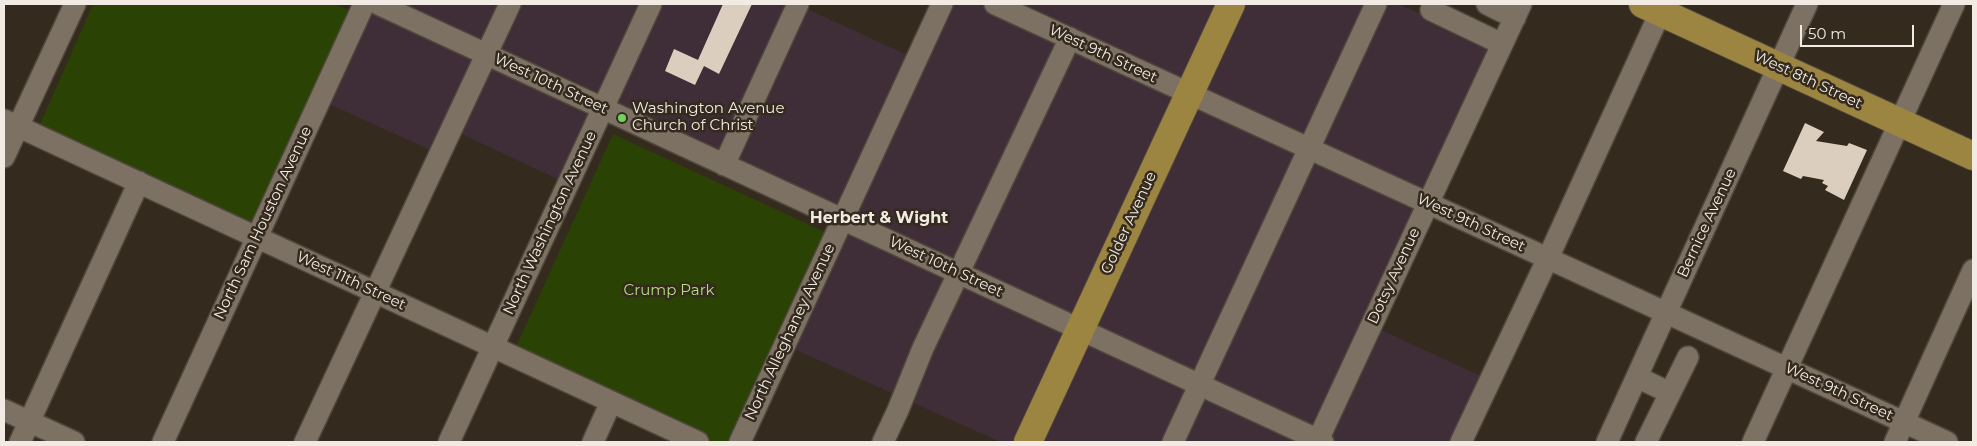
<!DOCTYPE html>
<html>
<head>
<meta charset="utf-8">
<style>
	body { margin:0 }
	#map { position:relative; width:1977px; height:446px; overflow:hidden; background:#342a1e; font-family:Montserrat,sans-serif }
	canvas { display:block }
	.frame { position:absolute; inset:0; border:5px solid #f2ebe3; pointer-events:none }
	.scale { position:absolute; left:1800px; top:25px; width:114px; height:22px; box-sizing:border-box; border:2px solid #f2ebe3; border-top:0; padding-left:6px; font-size:15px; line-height:18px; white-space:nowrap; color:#f2ebe3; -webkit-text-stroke:4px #342a1e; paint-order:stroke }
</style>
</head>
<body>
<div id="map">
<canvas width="1977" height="446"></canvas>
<div class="frame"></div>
<div class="scale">50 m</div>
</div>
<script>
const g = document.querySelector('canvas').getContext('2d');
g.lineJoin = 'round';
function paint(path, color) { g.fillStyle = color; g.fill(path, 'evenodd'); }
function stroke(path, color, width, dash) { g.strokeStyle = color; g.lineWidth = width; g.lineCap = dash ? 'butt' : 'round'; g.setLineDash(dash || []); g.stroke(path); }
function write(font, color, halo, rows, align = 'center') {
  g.font = font + ' Montserrat,sans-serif'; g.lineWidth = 5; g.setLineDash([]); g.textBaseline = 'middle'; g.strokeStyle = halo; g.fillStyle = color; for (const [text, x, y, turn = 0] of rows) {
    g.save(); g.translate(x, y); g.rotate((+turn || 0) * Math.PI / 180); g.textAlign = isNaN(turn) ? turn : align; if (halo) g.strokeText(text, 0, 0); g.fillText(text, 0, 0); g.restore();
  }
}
const commercial = new Path2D(`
	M 362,4 L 799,4 L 799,5 L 916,59 L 942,4 L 1399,4 L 1497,48 L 1370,325 L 1492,381 L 1464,442 L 1000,442 L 785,345 L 842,220 L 603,108 L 568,184 L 453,130 L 441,155 L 318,99 Z`);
const green = new Path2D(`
	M 93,4 L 335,4 L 349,10 L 249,228 L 37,131 Z
	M 613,134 L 825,232 L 729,442 L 711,442 L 514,351 Z`);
const building = new Path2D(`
	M 723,4 L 752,4 L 719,74 L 704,66 L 695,85 L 665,71 L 674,49 L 698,60 Z
	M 1805,123 L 1824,132 L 1816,141 L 1847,146 L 1849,143 L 1867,150 L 1844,200 L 1825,190 L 1828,186 L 1822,183 L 1824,180 L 1803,176 L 1801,179 L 1783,171 Z`);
const minor = new Path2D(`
	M 378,4 L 1323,442
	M 995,4 L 1947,442
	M 1434,4 L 1431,10 L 1502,44
	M 1487,4 L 1515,18
	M 4,120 L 698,442
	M 4,157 L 75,4
	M 724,165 L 798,4
	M 1637,377 L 1670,393
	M 4,410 L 74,442
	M 1318,440 L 1521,4
	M 20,442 L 139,182
	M 163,442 L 364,4
	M 305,442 L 510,4
	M 449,442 L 651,4
	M 593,442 L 611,402
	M 740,442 L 942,4
	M 883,442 L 898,410 L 923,348 L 1070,38
	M 1173,442 L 1376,4
	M 1461,442 L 1548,258 L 1664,4
	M 1607,442 L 1807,4
	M 1646,442 L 1688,357
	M 1753,442 L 1954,4
	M 1895,442 L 1973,270`);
const major = new Path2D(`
	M 1643,4 L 1973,156
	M 1028,442 L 1231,4`);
const markers = [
	[622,118,5,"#70d35f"]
];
const streetNames = [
	["West 9th Street",1103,54,25],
	["West 8th Street",1808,80,25],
	["West 10th Street",551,84,25],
	["North Sam Houston Avenue",263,223,-65],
	["North Washington Avenue",550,223,-65],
	["Golder Avenue",1129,223,-65],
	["West 9th Street",1471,223,25],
	["Bernice Avenue",1707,223,-65],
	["West 10th Street",946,267,25],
	["Dotsy Avenue",1394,276,-65],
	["West 11th Street",351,281,25],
	["North Alleghaney Avenue",790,332,-65],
	["West 9th Street",1839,392,25]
];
const poiNames = [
	["Washington Avenue",632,109],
	["Church of Christ",632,126]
];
const parkNames = [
	["Crump Park",669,291]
];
const neighbourhoodNames = [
	["Herbert & Wight",879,218]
];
paint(commercial, '#3f2d37');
paint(green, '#2a4203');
paint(building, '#dccebf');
stroke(minor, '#4f463c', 24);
stroke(major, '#4f463c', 30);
stroke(minor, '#7d7163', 21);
stroke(major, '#9c8441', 28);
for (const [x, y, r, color] of markers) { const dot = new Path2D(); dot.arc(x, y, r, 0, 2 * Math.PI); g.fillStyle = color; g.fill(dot); stroke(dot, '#342a1e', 2); }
write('15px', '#f2ebe3', '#342a1e', streetNames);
write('15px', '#f2ebe3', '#342a1e', poiNames, 'left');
write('15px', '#b1df7f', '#342a1e', parkNames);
write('bold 16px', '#f2ebe3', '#342a1e', neighbourhoodNames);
</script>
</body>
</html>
